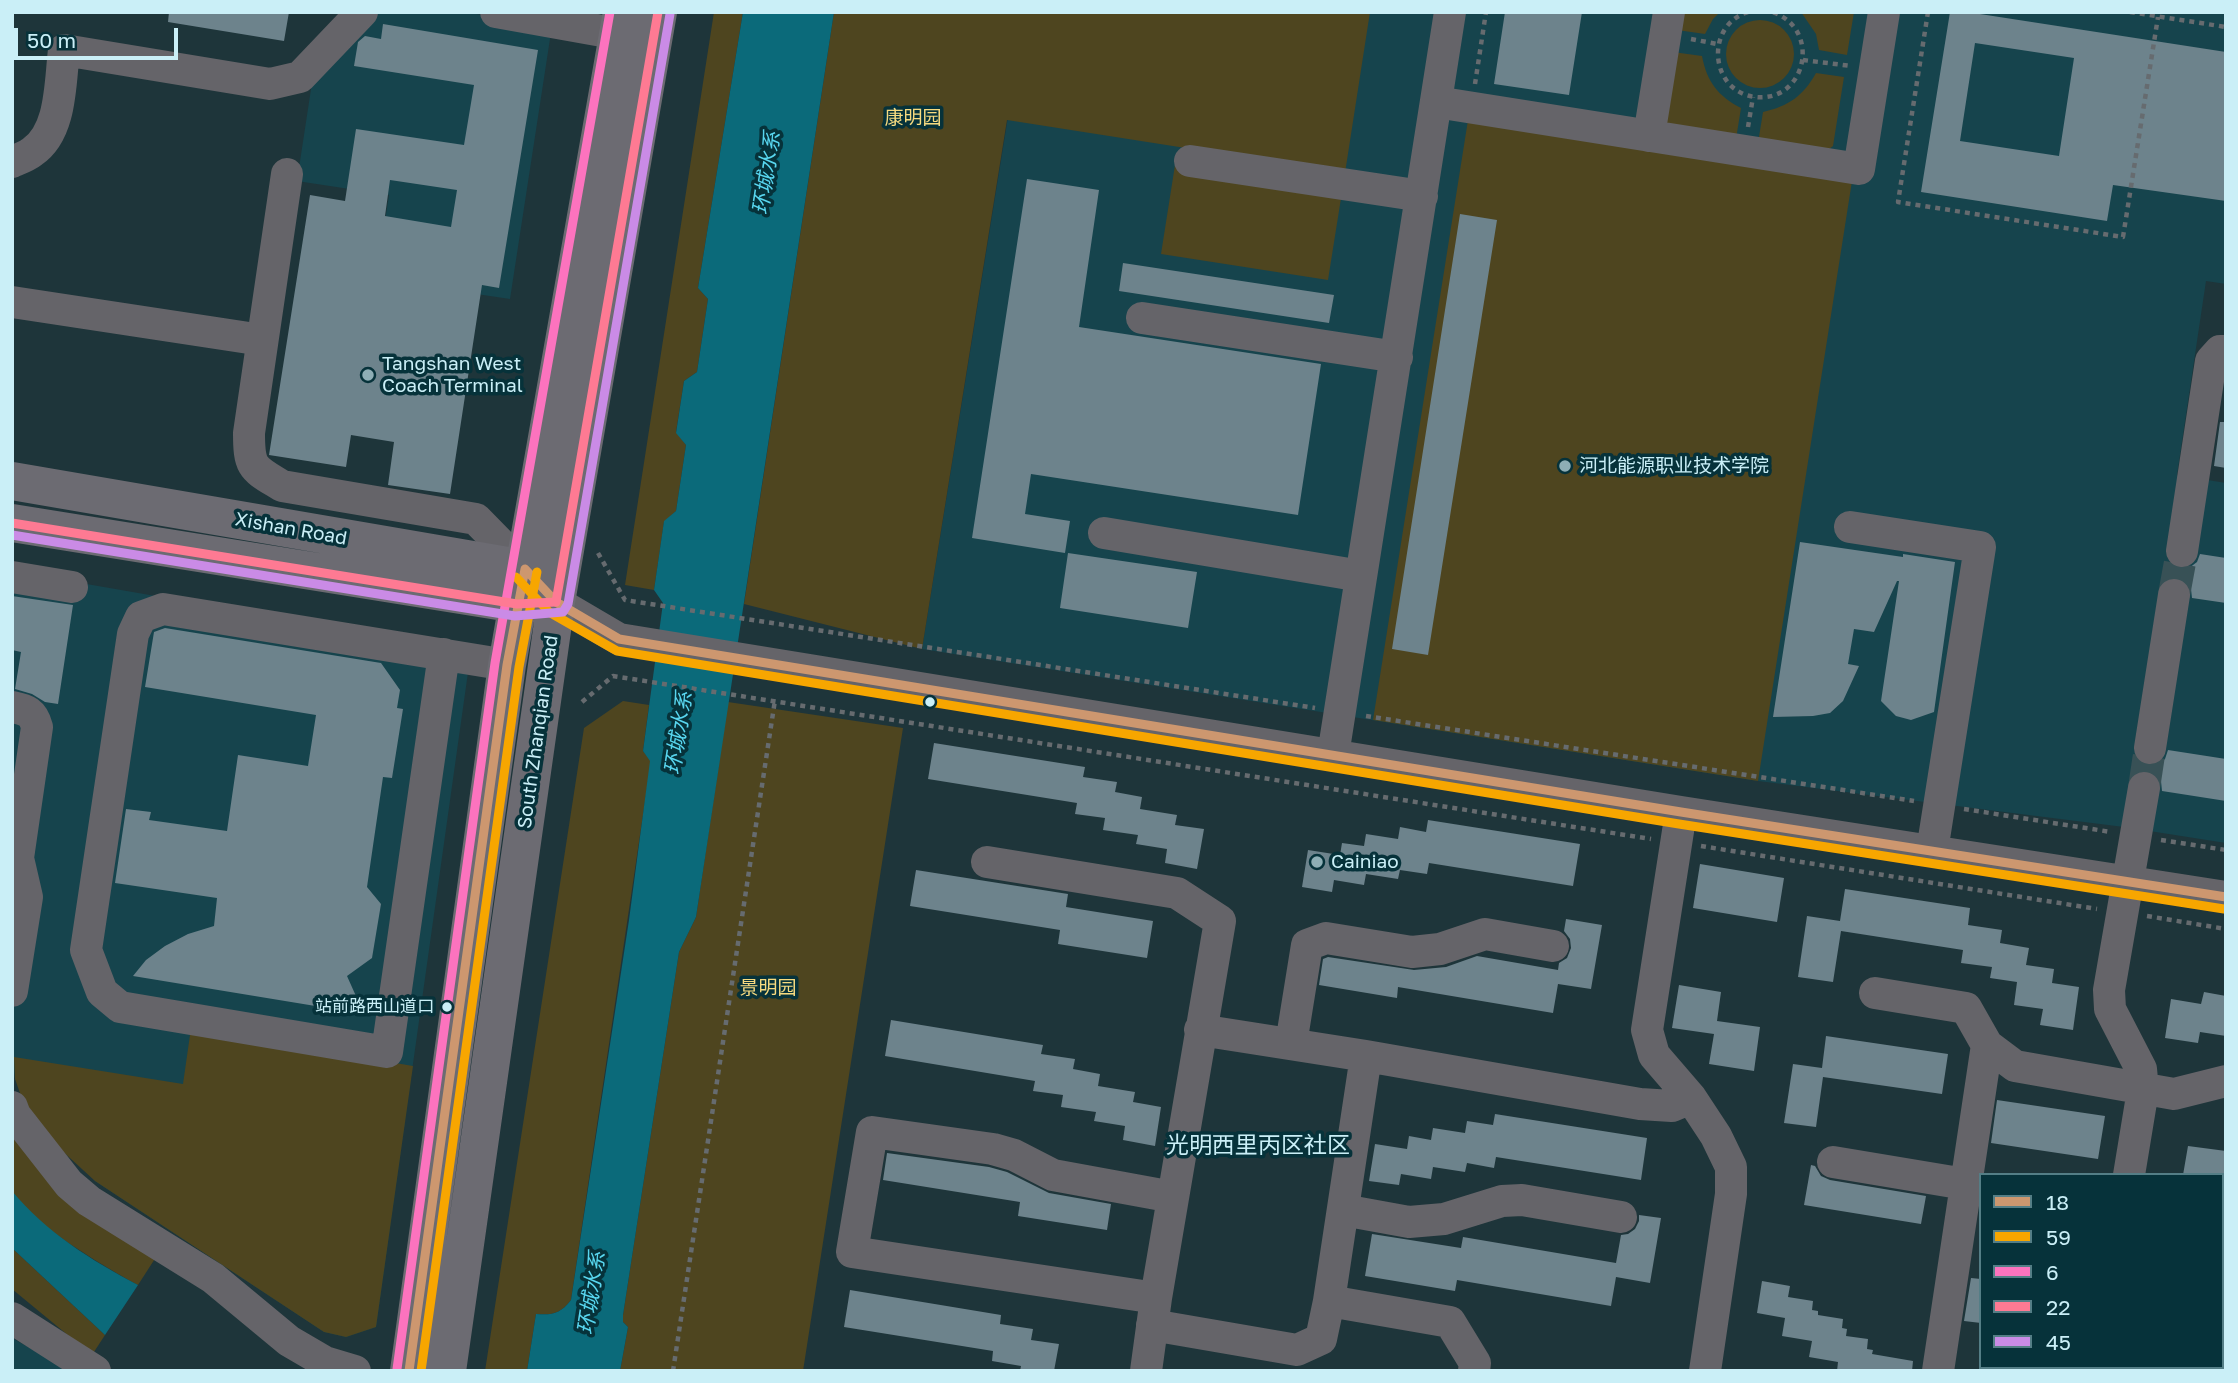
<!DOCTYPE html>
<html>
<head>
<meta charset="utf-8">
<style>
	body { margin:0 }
	#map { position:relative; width:2238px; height:1383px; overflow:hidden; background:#1e353a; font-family:"Golos Text",sans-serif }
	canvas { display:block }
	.frame { position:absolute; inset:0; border:14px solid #caeff7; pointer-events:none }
	.legend { position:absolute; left:1979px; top:1173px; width:245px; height:196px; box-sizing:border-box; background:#06323a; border:2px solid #547e86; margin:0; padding:9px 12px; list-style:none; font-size:21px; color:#caeff7 }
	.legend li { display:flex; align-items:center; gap:14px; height:35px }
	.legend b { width:35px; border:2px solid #547e86 }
	.scale { position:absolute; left:14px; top:28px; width:164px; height:32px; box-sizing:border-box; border:4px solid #caeff7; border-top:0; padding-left:9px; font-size:21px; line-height:24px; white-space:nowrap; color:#caeff7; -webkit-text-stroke:5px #06323a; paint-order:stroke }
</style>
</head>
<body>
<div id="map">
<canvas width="2238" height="1383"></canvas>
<div class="frame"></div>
<ul class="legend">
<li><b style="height:9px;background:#cd976f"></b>18</li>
<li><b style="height:9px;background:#f7a600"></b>59</li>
<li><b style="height:9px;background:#fc73be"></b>6</li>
<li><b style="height:9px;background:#fe7a93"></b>22</li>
<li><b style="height:9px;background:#ca8be6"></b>45</li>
</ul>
<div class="scale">50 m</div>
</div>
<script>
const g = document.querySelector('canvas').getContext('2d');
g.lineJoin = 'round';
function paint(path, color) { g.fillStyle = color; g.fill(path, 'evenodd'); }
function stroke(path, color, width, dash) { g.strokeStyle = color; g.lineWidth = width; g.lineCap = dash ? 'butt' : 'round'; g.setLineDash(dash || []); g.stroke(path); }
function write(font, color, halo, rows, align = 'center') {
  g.font = font + ' "Golos Text","Noto Sans SC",sans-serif'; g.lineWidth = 7; g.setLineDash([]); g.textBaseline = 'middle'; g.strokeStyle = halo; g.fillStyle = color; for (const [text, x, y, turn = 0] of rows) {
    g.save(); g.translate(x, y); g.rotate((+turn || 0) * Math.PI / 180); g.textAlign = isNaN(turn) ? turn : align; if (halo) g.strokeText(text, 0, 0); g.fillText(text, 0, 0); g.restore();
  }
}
const built = new Path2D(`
	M 379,12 L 464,12 L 552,26 L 510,299 L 376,279 L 389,195 L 297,181 L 313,76 L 359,22 Z
	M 1025,12 L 2226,12 L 2226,284 L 2206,281 L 2177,475 L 2226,483 L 2226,843 L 2124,827 L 1758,781 L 922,649 Z
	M 12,571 L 471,651 L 376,1327 L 346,1337 L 324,1332 L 95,1181 L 15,1079 L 12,1057 Z
	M 12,1338 L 71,1371 L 12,1371 Z`);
const green = new Path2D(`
	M 714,12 L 743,12 L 698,288 L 708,299 L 697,372 L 684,381 L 676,432 L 686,445 L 676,511 L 664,522 L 654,590 L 625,585 Z
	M 834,12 L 1370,12 L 1345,173 L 1007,120 L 922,649 L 744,604 Z
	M 1679,12 L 1720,12 L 1713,19 L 1705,34 L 1677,30 Z
	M 1801,12 L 1854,12 L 1847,55 L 1819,50 L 1816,34 Z
	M1726 54a34 34 0 1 1 68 0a34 34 0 1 1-68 0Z
	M 1673,52 L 1702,56 C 1707,82 1718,96 1741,108 L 1736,139 L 1670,129 L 1663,120 Z
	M 1816,73 L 1844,77 L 1833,146 L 1824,153 L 1758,143 L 1763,112 C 1789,106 1803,96 1816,73 Z
	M 1468,120 L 1852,181 L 1758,781 L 1373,720 Z
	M 1175,165 L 1342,192 L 1328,280 L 1161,254 Z
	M 623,701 L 649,705 L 643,751 L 651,761 L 571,1300 C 560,1314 553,1315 536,1314 L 527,1371 L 485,1371 L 584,728 Z
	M 728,702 L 903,728 L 803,1371 L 620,1371 L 628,1327 L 623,1322 L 623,1315 L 679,952 L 696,917 Z
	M 191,1028 L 413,1066 L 376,1327 L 346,1337 L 324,1332 L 95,1181 L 46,1136 L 21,1096 L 15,1079 L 14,1057 L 183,1084 Z
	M 12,1126 L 158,1254 L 138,1285 C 110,1270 23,1219 12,1191 C 10,1183 12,1137 12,1126 Z
	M 12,1248 L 105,1335 L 92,1355 L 12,1289 Z`);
const water = new Path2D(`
	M 743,12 L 834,12 L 696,917 L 679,952 L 623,1315 L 623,1322 L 628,1327 L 620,1371 L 527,1371 L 536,1314 C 553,1315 560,1314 571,1300 L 629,920 L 650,761 L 643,751 L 663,603 L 654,590 L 664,521 L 676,511 L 686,445 L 676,433 L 684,381 L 697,372 L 708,299 L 698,288 Z
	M 12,1191 C 46,1232 91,1260 138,1285 L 105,1335 L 12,1248 Z`);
const building = new Path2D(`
	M 169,12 L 289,12 L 284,41 L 168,22 Z
	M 1505,12 L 1582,12 L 1569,95 L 1494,84 Z
	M 1950,12 L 1967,12 L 2226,52 L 2226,201 L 2113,185 L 2107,221 L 1921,192 ZM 1975,43 L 2074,58 L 2059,156 L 1960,141 Z
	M 383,24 L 538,50 L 499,288 L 482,285 L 450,494 L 388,485 L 394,442 L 351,435 L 346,467 L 269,455 L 310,195 L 345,201 L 356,129 L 464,145 L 474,85 L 354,66 L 358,42 L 365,36 L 381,39 ZM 390,180 L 457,190 L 451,227 L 385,216 Z
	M 1027,179 L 1099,190 L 1079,327 L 1321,364 L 1298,515 L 1031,474 L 1025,514 L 1070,521 L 1065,553 L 972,538 Z
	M 1460,214 L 1497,220 L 1428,655 L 1392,649 Z
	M 1123,263 L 1334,295 L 1329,323 L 1119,291 Z
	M 2220,422 L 2226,422 L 2226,468 L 2214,466 Z
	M 1800,542 L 1903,557 L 1903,554 L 1955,562 L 1934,712 L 1911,720 L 1896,716 L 1881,701 L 1899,581 L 1897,581 L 1874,632 L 1854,629 L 1848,664 L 1859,666 L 1843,701 L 1830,713 L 1813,716 L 1773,717 Z
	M 1068,553 L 1197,572 L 1188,628 L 1060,608 Z
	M 2200,554 L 2226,558 L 2226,603 L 2192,598 L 2191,589 L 2186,581 L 2178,577 L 2170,577 L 2172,566 L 2180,569 L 2189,568 L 2197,562 Z
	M 12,596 L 73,605 L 58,704 L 45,702 L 32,694 L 15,689 L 21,652 L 12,650 Z
	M 165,628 L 381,663 L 400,690 L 397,708 L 403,709 L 392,778 L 383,777 L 367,887 L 381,904 L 372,958 L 347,976 L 364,1014 L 133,976 L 146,960 L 165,946 L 188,934 L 214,926 L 217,898 L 115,883 L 126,809 L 151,812 L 149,820 L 227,831 L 238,755 L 308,766 L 316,715 L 145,687 L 154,632 Z
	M 934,743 L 1085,767 L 1083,777 L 1117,782 L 1115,792 L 1142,797 L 1140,809 L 1177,815 L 1175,825 L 1204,829 L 1197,869 L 1165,863 L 1167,849 L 1136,844 L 1138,835 L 1103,830 L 1105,818 L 1075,814 L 1077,803 L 928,779 Z
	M 2168,750 L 2226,759 L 2226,801 L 2162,791 L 2161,781 L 2155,774 L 2146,770 L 2137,771 L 2139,762 L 2148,766 L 2157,765 L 2165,759 Z
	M 1428,820 L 1580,844 L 1573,886 L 1429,863 L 1427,874 L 1400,870 L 1398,879 L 1366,874 L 1364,885 L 1334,880 L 1332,892 L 1302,887 L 1308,850 L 1340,855 L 1342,843 L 1364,846 L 1366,834 L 1398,839 L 1400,827 L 1426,832 Z
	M 1700,864 L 1784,878 L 1777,922 L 1693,908 Z
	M 916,870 L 1068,894 L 1066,907 L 1153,921 L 1147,958 L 1058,944 L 1060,930 L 910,906 Z
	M 1845,889 L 1970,908 L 1968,925 L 2002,930 L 2000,943 L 2029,948 L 2026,965 L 2054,969 L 2052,983 L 2079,987 L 2073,1030 L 2040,1025 L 2043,1009 L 2014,1005 L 2017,982 L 1990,978 L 1992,967 L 1961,963 L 1963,950 L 1841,931 L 1833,982 L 1798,977 L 1807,916 L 1840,921 Z
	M 1566,919 L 1602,925 L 1591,989 L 1558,984 L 1553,1013 L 1398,987 L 1397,998 L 1319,985 L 1323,959 L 1328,957 L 1414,970 L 1446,967 L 1477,956 L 1558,970 L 1559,963 L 1567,958 L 1571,948 L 1570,939 L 1564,931 Z
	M 1679,985 L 1721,992 L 1717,1021 L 1760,1027 L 1754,1071 L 1709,1064 L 1714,1034 L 1672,1028 Z
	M 2204,992 L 2226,996 L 2226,1036 L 2200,1032 L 2198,1043 L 2165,1038 L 2171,999 L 2201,1004 Z
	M 891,1020 L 1043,1045 L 1041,1054 L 1075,1059 L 1073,1069 L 1100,1074 L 1098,1086 L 1135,1092 L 1133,1102 L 1161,1107 L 1155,1146 L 1123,1140 L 1125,1126 L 1094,1121 L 1096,1112 L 1061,1107 L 1063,1095 L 1033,1091 L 1035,1081 L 885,1056 Z
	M 1826,1036 L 1948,1054 L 1942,1094 L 1823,1077 L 1816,1127 L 1784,1123 L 1793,1064 L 1822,1068 Z
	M 1997,1100 L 2105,1116 L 2098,1159 L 1991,1143 Z
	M 1495,1114 L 1647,1138 L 1641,1180 L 1496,1157 L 1494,1168 L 1467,1163 L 1465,1172 L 1433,1167 L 1431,1179 L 1401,1174 L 1399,1185 L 1369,1181 L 1375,1144 L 1407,1149 L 1409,1136 L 1431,1140 L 1433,1128 L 1465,1133 L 1467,1121 L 1493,1125 Z
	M 2188,1146 L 2226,1151 L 2226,1175 L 2183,1175 Z
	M 887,1153 L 989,1167 L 1007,1172 L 1049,1193 L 1111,1204 L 1107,1230 L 1018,1216 L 1020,1202 L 883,1180 Z
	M 1811,1165 L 1815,1166 L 1821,1176 L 1830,1180 L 1926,1196 L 1921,1224 L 1804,1205 Z
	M 1639,1215 L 1661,1218 L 1650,1283 L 1616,1277 L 1611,1306 L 1457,1280 L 1455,1291 L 1365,1276 L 1372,1234 L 1461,1248 L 1463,1237 L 1616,1263 L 1621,1235 L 1628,1234 L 1635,1229 L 1639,1221 Z
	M 1971,1278 L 1981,1279 L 1981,1323 L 1964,1321 Z
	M 1762,1281 L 1790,1286 L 1788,1297 L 1813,1301 L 1812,1310 L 1818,1311 L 1818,1315 L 1843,1319 L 1842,1328 L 1847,1329 L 1846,1336 L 1868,1339 L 1867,1349 L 1873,1350 L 1872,1354 L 1913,1361 L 1912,1371 L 1837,1371 L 1838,1362 L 1809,1357 L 1812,1341 L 1782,1336 L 1785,1318 L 1757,1313 Z
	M 850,1290 L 1001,1315 L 1000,1324 L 1033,1329 L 1031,1340 L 1059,1344 L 1054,1371 L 1020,1371 L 1021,1366 L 992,1361 L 993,1351 L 844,1327 Z`);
const minorTunnel = new Path2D(`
	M 2174,595 L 2182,551
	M 2144,788 L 2150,748`);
const path = new Path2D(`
	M 1748,12 C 1705,25 1709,91 1755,97 C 1807,103 1822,28 1772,12
	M 1928,12 L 1898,202 L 2123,237 L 2158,17
	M 2130,12 L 2226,27
	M 1691,39 L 1717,44
	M 1803,60 L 1851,66
	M 1475,84 L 1486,12
	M 1748,127 L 1753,97
	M 598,553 L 625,600 L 1315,708
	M 582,702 L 613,676 L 1651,839
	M 1366,716 L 1914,801
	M 1964,809 L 2111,832
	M 2161,840 L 2226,850
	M 1701,846 L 2097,909
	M 2147,916 L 2226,929
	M 673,1371 L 775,700`);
const minor = new Path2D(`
	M 496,12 L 619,34
	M 1436,102 L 1859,169 L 1884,12
	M 1649,136 L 1669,12
	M 1190,161 L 1422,196
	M 12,162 C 19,159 27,156 32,152 C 62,132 60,82 64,50 L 270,84 L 300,77 L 362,12
	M 287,174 L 249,433 C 249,469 253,468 282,486 L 476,519 L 525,569
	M 12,302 L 262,340
	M 1142,318 L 1397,357
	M 1850,527 L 1980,547 L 1932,851
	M 1104,533 L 1361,576
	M 2182,551 L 2211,361 L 2220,351 L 2226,351
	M 12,577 L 72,587
	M 556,602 L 619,639 L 1681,812 L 2226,897
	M 444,654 L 387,1052 L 120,1007 L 102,992 L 86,950 L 133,634 L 141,617 L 163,609 L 507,665
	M 12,707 C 27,710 33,712 37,727 L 18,858 L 27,897 L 12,991
	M 2150,748 L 2174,595
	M 1333,755 L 1450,12
	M 1681,812 L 1647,1030 L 1654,1055 L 1691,1098 L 1716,1136 L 1731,1167 L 1731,1194 L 1705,1371
	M 987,862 L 1177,893 L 1220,921 L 1156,1298 L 1146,1371
	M 1875,993 L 1966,1008 L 1987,1045 L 2015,1066 L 2174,1094 L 2226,1081
	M 1200,1030 L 1366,1056 L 1640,1104 L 1672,1106 L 1691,1098
	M 1291,1044 L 1307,945 L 1326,938 L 1412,952 L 1440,949 L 1485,934 L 1553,946
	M 1366,1056 L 1329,1301 L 1450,1322 L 1475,1363 L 1474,1371
	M 12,1107 L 15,1115 L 69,1184 L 89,1201 L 213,1278 L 289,1341 L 325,1362 L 355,1371
	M 1833,1162 L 1965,1184
	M 2129,1175 L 2143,1090 L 2141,1069 L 2110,1009 L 2109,990 L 2144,788
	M 1343,1210 L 1409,1222 L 1444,1219 L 1502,1201 L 1522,1200 L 1621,1217
	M 1156,1298 L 852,1252 L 872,1132 L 993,1149 L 1014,1155 L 1053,1175 L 1173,1197
	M 12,1318 L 95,1371
	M 1152,1325 L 1297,1350 L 1321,1339 L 1329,1301
	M 2143,1367 L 2143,1371
	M 1938,1371 L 1987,1045
	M 2083,1371 L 2090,1367`);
const major = new Path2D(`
	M 12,481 L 525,569 L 543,587
	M 12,523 L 517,604 L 544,602
	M 409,1371 L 507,665 L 622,12
	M 447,1371 L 556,602 L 658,12`);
const bus1 = new Path2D(`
	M 525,569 L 556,602 L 619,639 L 1681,812 L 2226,897
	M 409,1371 L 507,665 L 525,569`);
const bus2 = new Path2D(`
	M 516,577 L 549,612 L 617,651 L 1679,824 L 2224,909
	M 421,1371 L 519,667 L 537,572`);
const bus3 = new Path2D(`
	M 397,1369 L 495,663 L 610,12`);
const bus4 = new Path2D(`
	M 12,523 L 517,604 L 556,602 L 658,12`);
const bus5 = new Path2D(`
	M 12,535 L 515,616 L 563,612 L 568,604 L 670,14`);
const markers = [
	[368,375,7,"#8eaeb5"],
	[1565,466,7,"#8eaeb5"],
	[930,702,6,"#caeff7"],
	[1317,862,7,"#8eaeb5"],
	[447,1007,6,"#caeff7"]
];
const busNames = [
	["站前路西山道口",434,1007]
];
const parkNames = [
	["康明园",913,118],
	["景明园",768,988]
];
const poiNames = [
	["Tangshan West",382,364],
	["Coach Terminal",382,386],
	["河北能源职业技术学院",1579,466],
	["Cainiao",1331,862]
];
const streetNames = [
	["Xishan Road",291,529,10],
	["South Zhanqian Road",538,732,-82]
];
const waterNames = [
	["环城水系",767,173,-81],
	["环城水系",679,733,-81],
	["环城水系",592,1293,-81]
];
const quarterNames = [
	["光明西里丙区社区",1258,1146]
];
paint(built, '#16444d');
paint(green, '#4e451f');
paint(water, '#0b6a7a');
paint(building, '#6d838c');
stroke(minorTunnel, '#385156', 32, [32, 16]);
stroke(path, '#666b6f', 4.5, [5, 5]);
stroke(minor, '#656469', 32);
stroke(major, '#6c6b72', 38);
stroke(bus1, '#cd976f', 9);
stroke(bus2, '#f7a600', 9);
stroke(bus3, '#fc73be', 9);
stroke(bus4, '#fe7a93', 9);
stroke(bus5, '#ca8be6', 9);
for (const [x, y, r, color] of markers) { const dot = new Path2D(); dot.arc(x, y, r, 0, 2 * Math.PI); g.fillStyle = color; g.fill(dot); stroke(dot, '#06323a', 2.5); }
write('17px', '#caeff7', '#06323a', busNames, 'right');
write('19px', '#f7db80', '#06323a', parkNames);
write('19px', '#caeff7', '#06323a', poiNames, 'left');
write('19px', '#caeff7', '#06323a', streetNames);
write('italic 21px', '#58d6ef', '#06323a', waterNames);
write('23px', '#caeff7', '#06323a', quarterNames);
</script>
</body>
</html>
